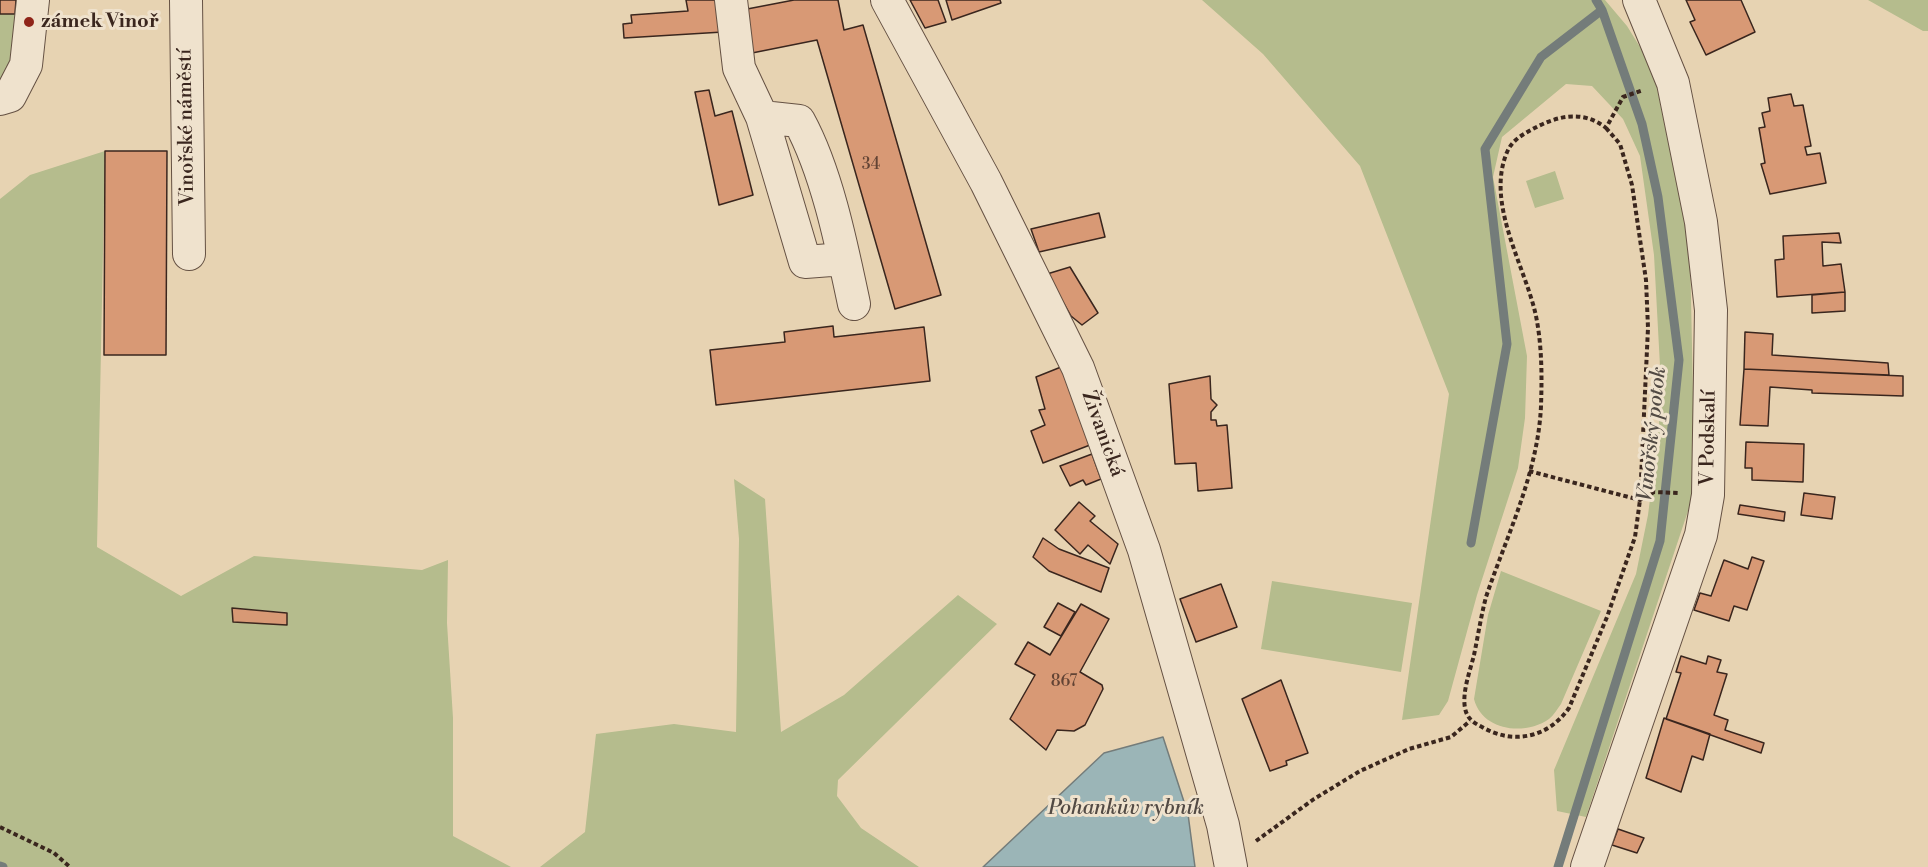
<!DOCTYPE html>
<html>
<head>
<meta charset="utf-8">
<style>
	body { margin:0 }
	canvas { display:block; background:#e7d3b2 }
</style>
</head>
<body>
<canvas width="1928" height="867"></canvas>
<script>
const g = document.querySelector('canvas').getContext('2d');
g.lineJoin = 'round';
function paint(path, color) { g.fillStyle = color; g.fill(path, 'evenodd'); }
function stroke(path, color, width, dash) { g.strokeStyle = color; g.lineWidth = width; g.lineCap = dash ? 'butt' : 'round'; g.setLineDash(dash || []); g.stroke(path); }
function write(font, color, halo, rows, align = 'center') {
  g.font = font + ' "Libre Bodoni",serif'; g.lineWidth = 6; g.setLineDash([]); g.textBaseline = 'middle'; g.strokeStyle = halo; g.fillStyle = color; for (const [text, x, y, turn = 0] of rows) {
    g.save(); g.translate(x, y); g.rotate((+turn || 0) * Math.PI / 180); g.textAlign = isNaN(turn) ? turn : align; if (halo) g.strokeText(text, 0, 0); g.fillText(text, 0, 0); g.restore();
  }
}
const green = new Path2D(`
	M 1202,0 L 1605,0 L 1627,26 L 1653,68 L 1690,250 L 1695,490 L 1586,817 L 1557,811 L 1554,770 L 1636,574 L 1648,515 L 1659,428 L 1660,366 L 1654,255 L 1640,156 L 1623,119 L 1592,86 L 1566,84 L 1502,137 L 1493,177 L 1527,356 L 1525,418 L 1518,468 L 1477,595 L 1448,701 L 1439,715 L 1402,720 L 1449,394 L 1360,166 L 1263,54 Z
	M 1868,0 L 1928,0 L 1928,31 L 1923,31 Z
	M 15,11 L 24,12 L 24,31 L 0,86 L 0,14 L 15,14 Z
	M 105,151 L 97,547 L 181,596 L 254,556 L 422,570 L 448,560 L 447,623 L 453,718 L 453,836 L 511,867 L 0,867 L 0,199 L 30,175 ZM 232,608 L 287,612 L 287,624 Z
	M 1555,171 L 1564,199 L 1535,208 L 1526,181 Z
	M 734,479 L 765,499 L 781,732 L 844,695 L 958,595 L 997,624 L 838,780 L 837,796 L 861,828 L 919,867 L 540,867 L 585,832 L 596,734 L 674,724 L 736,732 L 739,539 Z
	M 1501,571 L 1601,611 L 1561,704 C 1557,709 1554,715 1549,719 C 1525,736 1482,731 1474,699 L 1488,615 Z
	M 1272,581 L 1412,603 L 1401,672 L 1261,649 Z`);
const water = new Path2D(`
	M 1163,737 L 1188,814 L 1195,867 L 983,867 L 1104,753 Z`);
const stream = new Path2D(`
	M 1471,543 L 1507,344 L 1485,149 L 1541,57 L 1602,10
	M 0,866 L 3,867
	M 1558,867 L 1660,541 L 1679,360 L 1658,197 L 1642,124 L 1602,10 L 1596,0`);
const building = new Path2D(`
	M 0,0 L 16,0 L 15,14 L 0,14 Z
	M 686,0 L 721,0 L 723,32 L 624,38 L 623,24 L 632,23 L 631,15 L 688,11 Z
	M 794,0 L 838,0 L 844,30 L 863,25 L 941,295 L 895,309 L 817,40 L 747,54 L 742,10 Z
	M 910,0 L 938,0 L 946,22 L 925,28 Z
	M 946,0 L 1000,0 L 1001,3 L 952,20 Z
	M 1686,0 L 1741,0 L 1755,32 L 1706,55 L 1690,22 L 1695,20 Z
	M 709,90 L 715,116 L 732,111 L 753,195 L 719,205 L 695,92 Z
	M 1791,94 L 1794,106 L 1803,105 L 1811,146 L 1805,147 L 1807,155 L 1820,153 L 1826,183 L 1770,194 L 1761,164 L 1765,163 L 1759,128 L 1765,127 L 1762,113 L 1770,111 L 1768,98 Z
	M 105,151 L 167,151 L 166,355 L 104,355 Z
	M 1099,213 L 1105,237 L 1039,252 L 1031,229 Z
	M 1839,233 L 1841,243 L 1822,242 L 1823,266 L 1841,264 L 1845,292 L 1777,297 L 1775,260 L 1784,259 L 1783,236 Z
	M 1070,267 L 1098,313 L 1082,325 L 1071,316 L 1047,274 Z
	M 1845,292 L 1845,311 L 1812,313 L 1812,295 Z
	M 833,326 L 834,337 L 924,327 L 930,381 L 716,405 L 710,350 L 785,342 L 784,332 Z
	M 1745,332 L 1773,334 L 1772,355 L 1888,363 L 1889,375 L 1744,369 Z
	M 1061,367 L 1090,445 L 1043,463 L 1031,431 L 1045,425 L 1039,410 L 1045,409 L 1036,377 Z
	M 1744,369 L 1903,376 L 1903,396 L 1812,393 L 1812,390 L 1770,387 L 1768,426 L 1740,425 Z
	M 1210,376 L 1211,399 L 1217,405 L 1211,412 L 1211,420 L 1216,420 L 1217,426 L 1227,425 L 1232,488 L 1198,491 L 1196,463 L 1175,464 L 1169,384 Z
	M 1746,442 L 1804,444 L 1803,482 L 1752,480 L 1752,468 L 1745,468 Z
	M 1092,454 L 1101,479 L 1086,485 L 1083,480 L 1070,486 L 1060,466 Z
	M 1804,493 L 1835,497 L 1832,519 L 1801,515 Z
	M 1079,502 L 1095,516 L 1090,521 L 1118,544 L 1110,564 L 1088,545 L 1080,554 L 1055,530 Z
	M 1740,505 L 1785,512 L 1784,521 L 1738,514 Z
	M 1043,538 L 1059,549 L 1109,568 L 1101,592 L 1049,571 L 1033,557 Z
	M 1752,557 L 1764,561 L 1747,610 L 1734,606 L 1729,621 L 1694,610 L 1700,593 L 1711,596 L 1724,560 L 1748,569 Z
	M 1221,584 L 1237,627 L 1196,642 L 1180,599 Z
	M 1058,603 L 1075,612 L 1061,636 L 1044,627 Z
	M 1081,604 L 1109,619 L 1080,672 L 1102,685 L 1103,689 L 1085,725 L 1074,731 L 1057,730 L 1046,750 L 1010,719 L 1035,675 L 1015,664 L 1028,642 L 1050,655 Z
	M 232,608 L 287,613 L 287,625 L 233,622 Z
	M 1681,656 L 1706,664 L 1708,656 L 1721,660 L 1717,672 L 1727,674 L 1714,715 L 1728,720 L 1725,730 L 1764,743 L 1761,753 L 1666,719 L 1681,673 L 1676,672 Z
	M 1281,680 L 1308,753 L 1286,761 L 1287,765 L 1270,771 L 1242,699 Z
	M 1664,718 L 1710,734 L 1703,760 L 1692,756 L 1681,792 L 1646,778 Z
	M 1618,829 L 1644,838 L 1637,853 L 1612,845 Z`);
const path = new Path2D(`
	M 1606,128 L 1620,144 L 1632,185 L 1646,280 L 1648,328 L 1640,500 L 1635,537 L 1607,617 L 1569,708 C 1548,738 1513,745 1482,727 C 1474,723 1467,719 1465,708 C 1462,692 1470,671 1474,655 C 1478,636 1481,616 1486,597 C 1507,535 1538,473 1541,406 C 1542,376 1542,346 1536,316 C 1525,265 1484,202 1508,150 C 1513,140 1522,135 1531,130 C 1556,116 1582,109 1606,128 L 1623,97 L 1643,90
	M 1529,471 L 1640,500 L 1654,492 L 1678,493
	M 0,827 L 54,853 L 70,867
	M 1256,841 L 1314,799 L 1360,771 L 1409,749 L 1451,737 L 1470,721`);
const minor = new Path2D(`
	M 186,0 L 189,254
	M 731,0 L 739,68 L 762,117 L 805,262 L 844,259
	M 887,0 L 986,182 L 1078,368 L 1144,550 L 1223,825 L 1231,867
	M 0,99 L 10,96 L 26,65 L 33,0
	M 762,117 L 799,121 C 827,172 842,247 854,304
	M 1587,867 L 1701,535 L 1708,495 L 1711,310 L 1701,222 L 1673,83 L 1639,0`);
const markers = [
	[29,22,6,"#8f2418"]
];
const numberNames = [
	["34",871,165],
	["867",1064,682]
];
const poiNames = [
	["zámek Vinoř",41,22]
];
const streetNames = [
	["Vinořské náměstí",187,127,-91],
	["Živanická",1102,434,70],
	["V Podskalí",1709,438,-89]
];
const waterNames = [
	["Vinořský potok",1653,434,-84],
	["Pohankův rybník",1126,809]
];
paint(green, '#b5bc8d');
paint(water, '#9bb5b7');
stroke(water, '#747c7a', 1.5);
stroke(stream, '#747c7a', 9);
paint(building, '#d89975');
stroke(building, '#3a261e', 1.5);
stroke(minor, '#655143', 34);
stroke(path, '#3a261e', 4, [4.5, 3]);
stroke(minor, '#efe2cd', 32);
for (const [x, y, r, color] of markers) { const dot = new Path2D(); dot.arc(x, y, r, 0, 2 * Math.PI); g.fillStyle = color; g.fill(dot); stroke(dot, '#efe2cd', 2); }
write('16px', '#624334', null, numberNames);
write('bold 20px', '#3a261e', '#efe2cd', poiNames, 'left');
write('20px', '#3a261e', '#efe2cd', streetNames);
write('italic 21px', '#524a44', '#efe2cd', waterNames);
</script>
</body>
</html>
